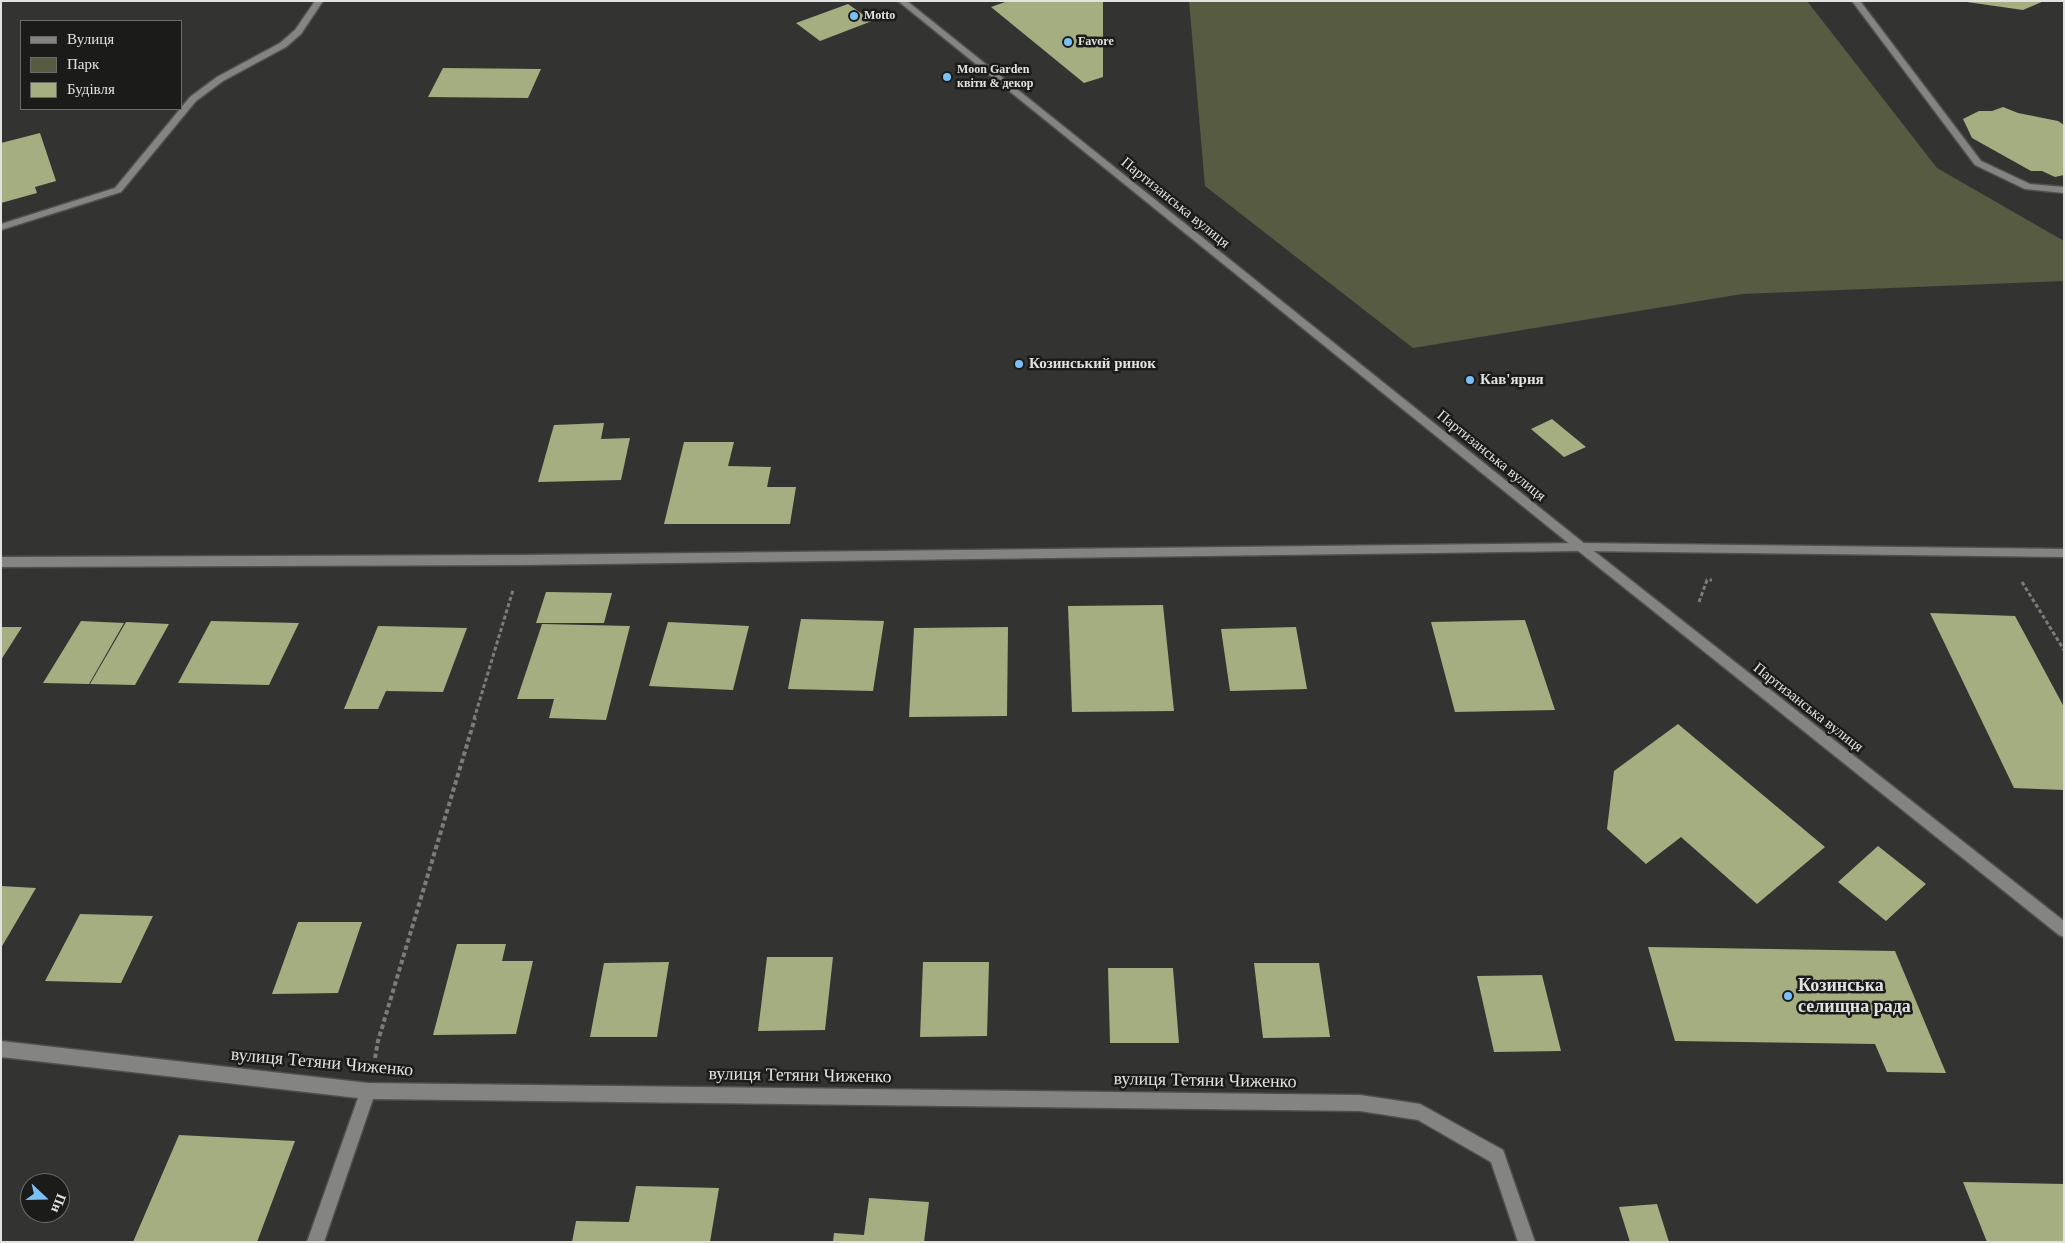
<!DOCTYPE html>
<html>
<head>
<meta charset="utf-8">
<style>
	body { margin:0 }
	#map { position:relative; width:2065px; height:1243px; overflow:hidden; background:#333431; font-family:"Times New Roman",serif }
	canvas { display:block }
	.frame { position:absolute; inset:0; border:2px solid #e2e2e0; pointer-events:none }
	.legend { position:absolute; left:20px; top:20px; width:162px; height:90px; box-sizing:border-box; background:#1b1b1a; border:1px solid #6b6b69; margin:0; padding:6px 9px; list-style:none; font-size:15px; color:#e2e2e0 }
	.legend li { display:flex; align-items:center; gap:10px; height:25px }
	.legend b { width:25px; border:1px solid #6b6b69 }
	.north { position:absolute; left:20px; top:1173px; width:50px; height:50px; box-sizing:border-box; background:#1b1b1a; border:1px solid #6b6b69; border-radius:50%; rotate:111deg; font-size:14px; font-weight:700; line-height:20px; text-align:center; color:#e2e2e0 }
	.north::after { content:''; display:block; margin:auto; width:18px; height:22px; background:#7abff8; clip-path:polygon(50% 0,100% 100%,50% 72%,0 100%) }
</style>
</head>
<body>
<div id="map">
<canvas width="2065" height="1243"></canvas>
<div class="frame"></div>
<ul class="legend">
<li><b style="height:6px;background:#848582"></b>Вулиця</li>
<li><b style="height:14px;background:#565b42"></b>Парк</li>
<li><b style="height:14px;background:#a5ae80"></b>Будівля</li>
</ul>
<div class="north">Пн</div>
</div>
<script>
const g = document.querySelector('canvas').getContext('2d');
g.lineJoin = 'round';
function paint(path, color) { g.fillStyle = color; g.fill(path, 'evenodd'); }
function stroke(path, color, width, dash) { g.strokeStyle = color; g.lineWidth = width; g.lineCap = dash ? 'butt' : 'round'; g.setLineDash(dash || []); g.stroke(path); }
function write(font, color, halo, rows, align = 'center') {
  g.font = font + ' "Times New Roman",serif'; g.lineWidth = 5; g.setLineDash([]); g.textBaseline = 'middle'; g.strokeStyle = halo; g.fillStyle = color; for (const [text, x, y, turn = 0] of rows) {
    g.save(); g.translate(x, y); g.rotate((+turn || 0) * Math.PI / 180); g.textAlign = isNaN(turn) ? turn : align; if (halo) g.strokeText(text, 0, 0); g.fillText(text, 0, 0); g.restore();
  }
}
const green = new Path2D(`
	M 1189,1 L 1807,1 L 1937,168 L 2064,241 L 2064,281 L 1742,294 L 1413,348 L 1205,186 Z`);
const building = new Path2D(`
	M 1103,1 L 1103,77 L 1084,83 L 991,7 L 1008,1 Z
	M 1960,1 L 2044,1 L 2023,10 Z
	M 848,4 L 872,21 L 820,41 L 796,23 Z
	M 443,68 L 541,69 L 528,98 L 428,97 Z
	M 2003,107 L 2018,113 L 2058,121 L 2064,125 L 2064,175 L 2055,177 L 2042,171 L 2031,171 L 1972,138 L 1963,119 L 1979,111 L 1992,111 Z
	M 40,133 L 56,181 L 35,187 L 37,193 L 1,203 L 1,143 Z
	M 1552,419 L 1586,447 L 1564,457 L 1531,429 Z
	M 604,423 L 601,439 L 630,438 L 621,480 L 538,482 L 554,425 Z
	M 684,442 L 734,442 L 728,466 L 771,467 L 767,487 L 796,487 L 790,524 L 664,524 Z
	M 546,592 L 612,593 L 604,623 L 536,623 Z
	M 1163,605 L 1174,711 L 1072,712 L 1068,606 Z
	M 1930,613 L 2015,616 L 2064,707 L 2064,790 L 2014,788 Z
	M 801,619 L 884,621 L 873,691 L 788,689 Z
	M 1525,620 L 1555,710 L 1455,712 L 1431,622 Z
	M 81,621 L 124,623 L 89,684 L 43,683 Z
	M 211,621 L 299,623 L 269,685 L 178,683 Z
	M 126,622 L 169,624 L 135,685 L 90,684 Z
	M 668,622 L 749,626 L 733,690 L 649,686 Z
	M 542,624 L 630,626 L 606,720 L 549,718 L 554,699 L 517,699 Z
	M 378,626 L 467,628 L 443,692 L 386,691 L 378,709 L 344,709 Z
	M 1,627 L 22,627 L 1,660 Z
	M 1008,627 L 1007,716 L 909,717 L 914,628 Z
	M 1296,627 L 1307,689 L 1230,691 L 1221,629 Z
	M 1678,724 L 1825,847 L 1757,904 L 1681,837 L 1646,864 L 1607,829 L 1614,771 Z
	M 1878,846 L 1926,884 L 1886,921 L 1838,882 Z
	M 1,886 L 36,888 L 1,948 Z
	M 80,914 L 153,916 L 121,983 L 45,981 Z
	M 298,922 L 362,922 L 338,993 L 272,994 Z
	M 457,944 L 506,944 L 502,961 L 533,961 L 516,1034 L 433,1035 Z
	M 1648,947 L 1895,951 L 1946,1073 L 1887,1072 L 1875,1044 L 1675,1041 Z
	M 767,957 L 833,957 L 825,1030 L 758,1031 Z
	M 669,962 L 657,1037 L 590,1037 L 604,963 Z
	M 923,962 L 989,962 L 987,1036 L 920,1037 Z
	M 1254,963 L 1319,963 L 1330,1037 L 1263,1038 Z
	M 1108,968 L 1173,968 L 1179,1043 L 1110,1043 Z
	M 1542,975 L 1561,1051 L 1494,1052 L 1477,976 Z
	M 179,1135 L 295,1141 L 257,1242 L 133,1242 Z
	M 1963,1182 L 2064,1184 L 2064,1242 L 1987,1242 Z
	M 636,1186 L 719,1188 L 710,1242 L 572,1242 L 576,1221 L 629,1222 Z
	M 869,1198 L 929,1202 L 924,1242 L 833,1242 L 834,1233 L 864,1235 Z
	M 1657,1204 L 1669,1242 L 1630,1242 L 1619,1207 Z`);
const pathFar1 = new Path2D(`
	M 2022,582 L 2064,650
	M 1699,602 L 1707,580 L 1712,580
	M 474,719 L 513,590`);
const path = new Path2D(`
	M 375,1058 L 378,1041 L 475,718`);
const service = new Path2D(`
	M 1852,1 L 1860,1 L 1981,161 L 2030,184 L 2064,187 L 2064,193 L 2025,189 L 1975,165 Z`);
const minor = new Path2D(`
	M 315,1 L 323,1 L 301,34 L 286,47 L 223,81 L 196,101 L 121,192 L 1,230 L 1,224 L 115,188 L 190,97 L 217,77 L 280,43 L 295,30 Z
	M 1581,543 L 2064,549 L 2064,557 L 1581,551 L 522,565 L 1,567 L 1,557 L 522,555 Z
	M 1,1041 L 368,1083 L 1360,1095 L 1420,1104 L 1503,1150 L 1535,1242 L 1518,1242 L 1491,1162 L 1418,1120 L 1360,1111 L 373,1099 L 324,1242 L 307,1242 L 358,1098 L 1,1057 Z`);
const tertiary = new Path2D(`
	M 898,1 L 907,1 L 1585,544 L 2064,921 L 2064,937 L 2059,935 L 1577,550 Z`);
const markers = [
	[854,16,5,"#7abff8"],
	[1068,42,5,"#7abff8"],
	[947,77,5,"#7abff8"],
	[1019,364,5,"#7abff8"],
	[1470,380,5,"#7abff8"],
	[1788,996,5,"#7abff8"]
];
const farPoinames = [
	["Motto",864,16],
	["Favore",1078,42],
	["Moon Garden",957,70],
	["квіти & декор",957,84]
];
const streetNames = [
	["Партизанська вулиця",1175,203,39],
	["Партизанська вулиця",1491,456,39],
	["Партизанська вулиця",1808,708,38]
];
const poiNames = [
	["Козинський ринок",1029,364],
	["Кав'ярня",1480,380]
];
const nearPoinames = [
	["Козинська",1798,986],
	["селищна рада",1798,1007]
];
const nearStreetnames = [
	["вулиця Тетяни Чиженко",322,1063,5],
	["вулиця Тетяни Чиженко",800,1076,1],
	["вулиця Тетяни Чиженко",1205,1081,1]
];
paint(green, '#565b42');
paint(building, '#a5ae80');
stroke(service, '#4f4f4d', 3);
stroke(minor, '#4f4f4d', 3);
stroke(tertiary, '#4f4f4d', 3);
stroke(pathFar1, '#7c7d7a', 3, [4, 2.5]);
stroke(path, '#7c7d7a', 4, [4.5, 3]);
paint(service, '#848582');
paint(minor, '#848582');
paint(tertiary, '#848582');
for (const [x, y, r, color] of markers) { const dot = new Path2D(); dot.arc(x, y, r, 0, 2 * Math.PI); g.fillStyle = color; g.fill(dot); stroke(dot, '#1b1b1a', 2); }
write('bold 12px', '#e2e2e0', '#1b1b1a', farPoinames, 'left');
write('15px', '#e2e2e0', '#1b1b1a', streetNames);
write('bold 15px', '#e2e2e0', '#1b1b1a', poiNames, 'left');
write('bold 18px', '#e2e2e0', '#1b1b1a', nearPoinames, 'left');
write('18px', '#e2e2e0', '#1b1b1a', nearStreetnames);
</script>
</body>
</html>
